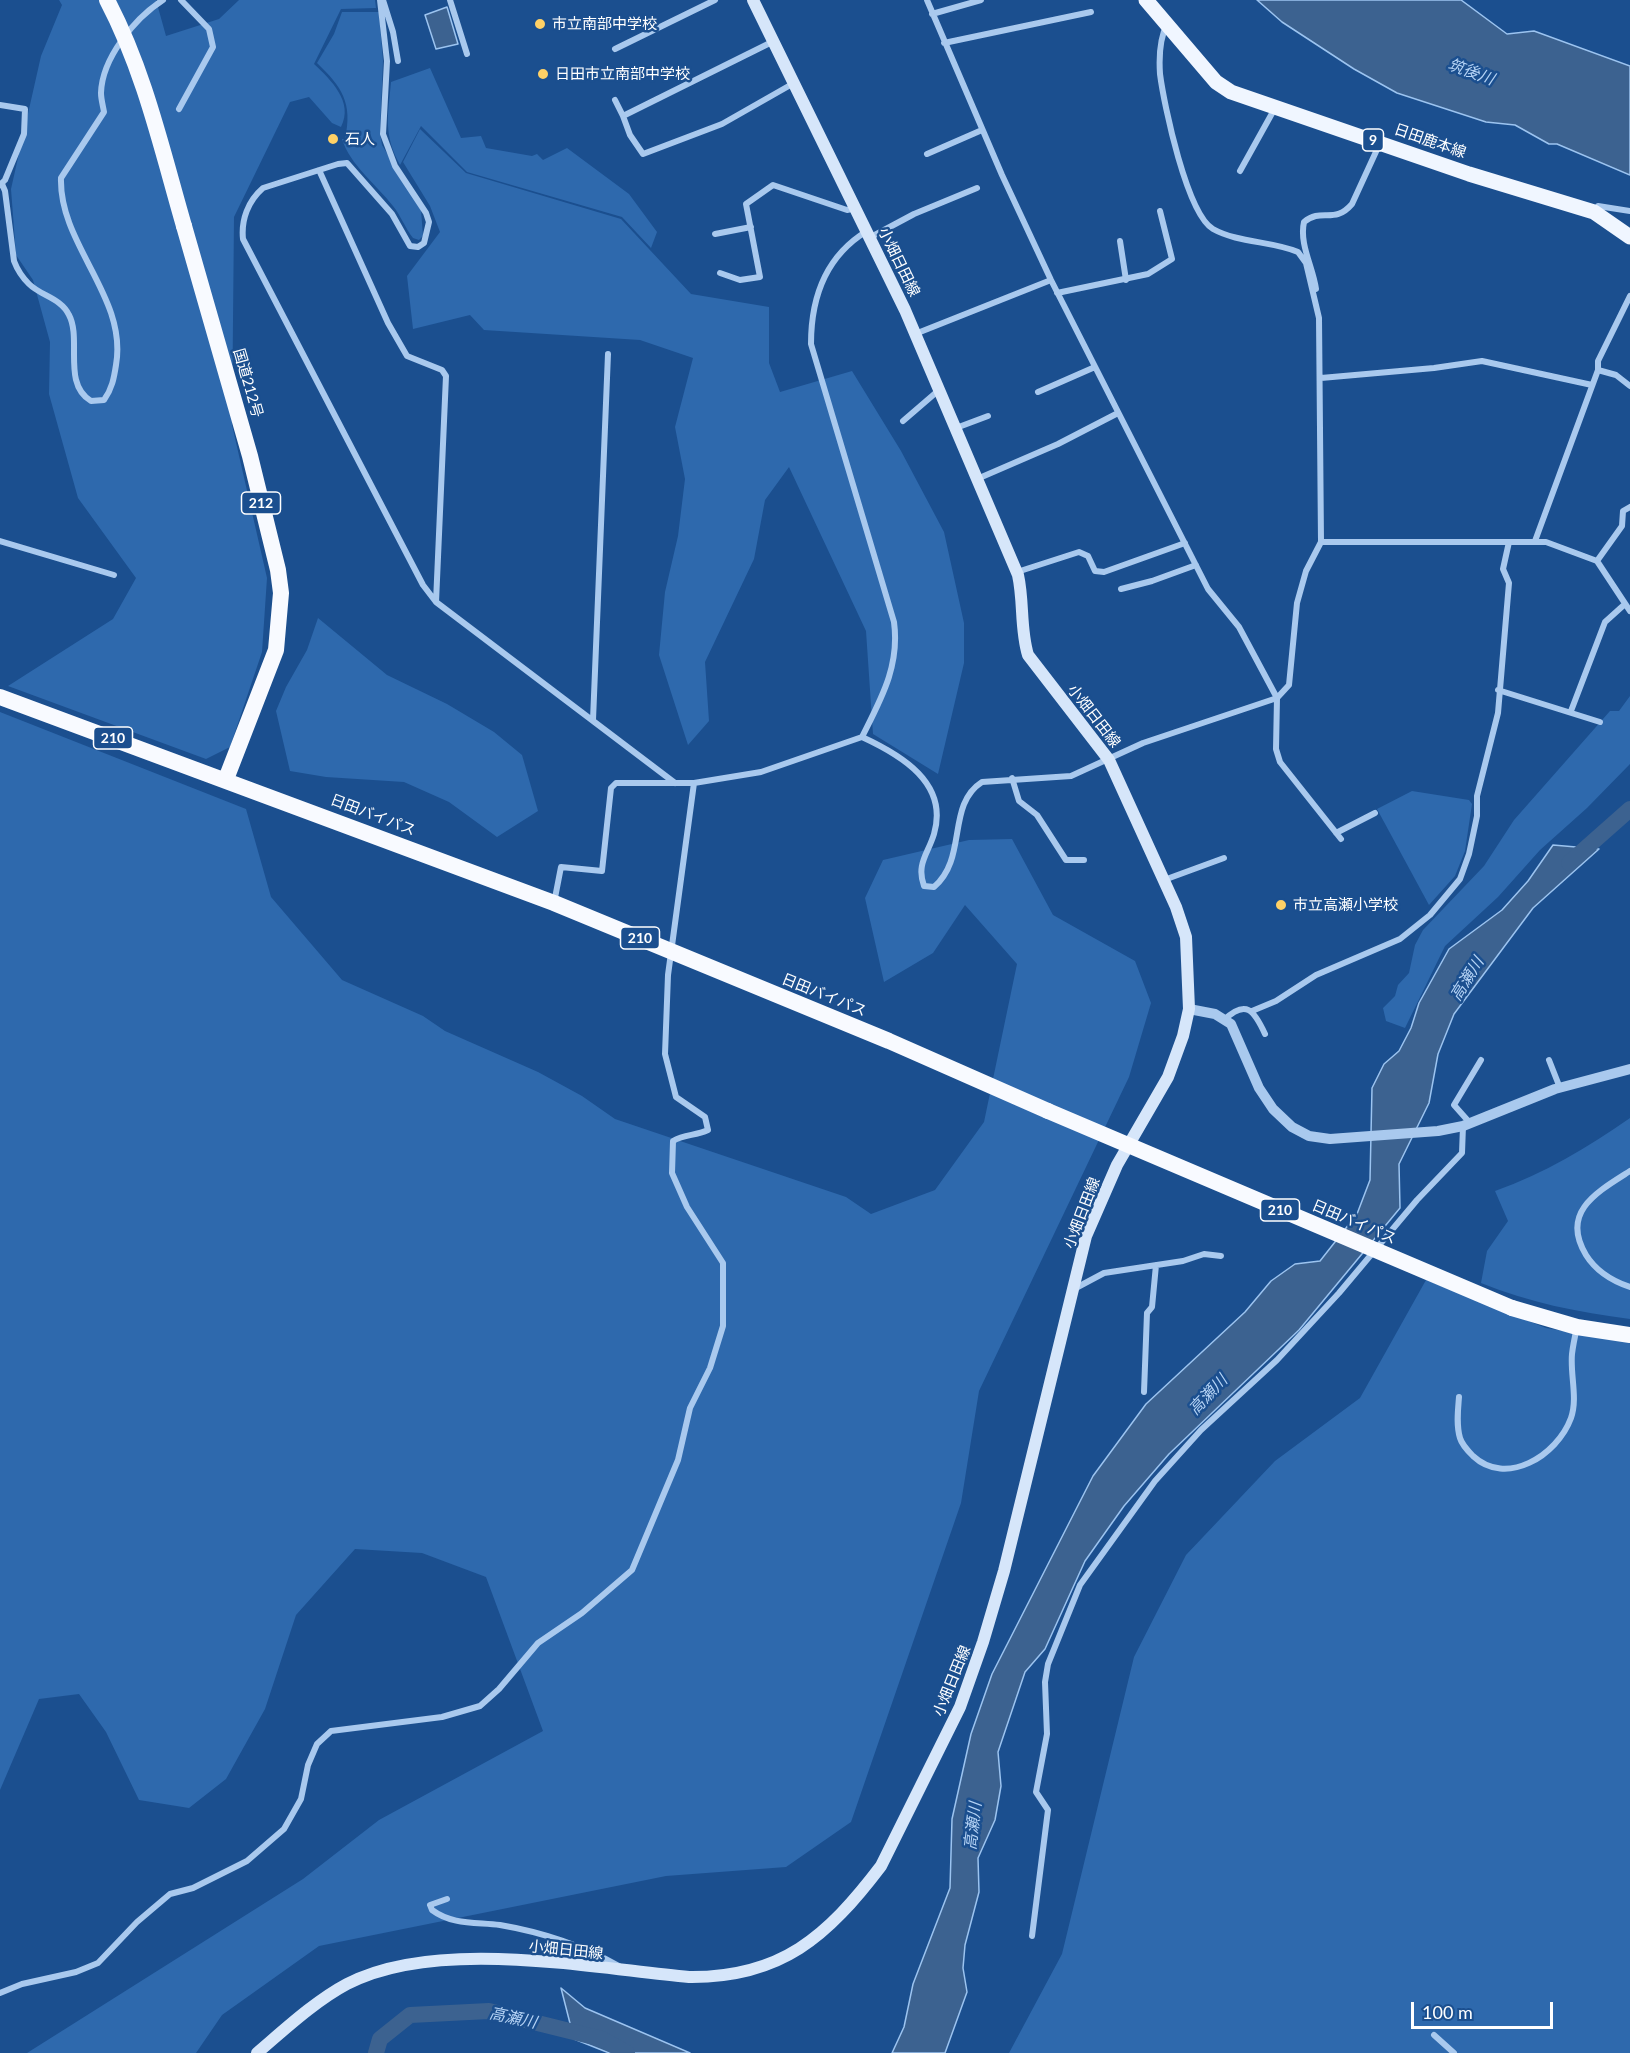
<!DOCTYPE html>
<html>
<head>
<meta charset="utf-8">
<style>
	body { margin:0 }
	#map { position:relative; width:1630px; height:2053px; overflow:hidden; background:#1b4f8f; font-family:Lato,sans-serif }
	canvas { display:block }
	.scale { position:absolute; left:1411px; top:2002px; width:142px; height:27px; box-sizing:border-box; border:3px solid #fff; border-top:0; padding-left:8px; font-size:18px; line-height:21px; white-space:nowrap; color:#fff; -webkit-text-stroke:4px #1b4f8f; paint-order:stroke }
</style>
</head>
<body>
<div id="map">
<canvas width="1630" height="2053"></canvas>
<div class="scale">100 m</div>
</div>
<script>
const g = document.querySelector('canvas').getContext('2d');
g.lineJoin = 'round';
function paint(path, color) { g.fillStyle = color; g.fill(path, 'evenodd'); }
function stroke(path, color, width, dash) { g.strokeStyle = color; g.lineWidth = width; g.lineCap = dash ? 'butt' : 'round'; g.setLineDash(dash || []); g.stroke(path); }
function write(font, color, halo, rows, align = 'center') {
  g.font = font + ' Lato,"Noto Sans JP",sans-serif'; g.lineWidth = 5; g.setLineDash([]); g.textBaseline = 'middle'; g.strokeStyle = halo; g.fillStyle = color; for (const [text, x, y, turn = 0] of rows) {
    g.save(); g.translate(x, y); g.rotate((+turn || 0) * Math.PI / 180); g.textAlign = isNaN(turn) ? turn : align; if (halo) g.strokeText(text, 0, 0); g.fillText(text, 0, 0); g.restore();
  }
}
const green = new Path2D(`
	M 59,0 L 156,0 L 166,36 L 219,19 L 239,0 L 375,0 L 376,8 L 341,9 L 314,64 C 331,80 354,102 341,127 L 332,123 L 309,97 L 290,102 L 234,217 L 232,425 L 267,578 L 262,652 L 230,747 L 206,759 L 8,686 L 113,619 L 136,578 L 78,498 L 49,394 L 50,342 L 33,280 L 16,255 L 11,189 L 41,56 L 62,5 Z
	M 342,12 L 379,12 L 383,61 L 380,133 L 382,145 L 421,210 L 423,236 L 419,240 L 413,238 C 405,228 401,216 393,206 C 376,184 350,165 342,139 L 345,139 C 353,103 342,87 317,63 L 334,34 Z
	M 430,68 L 461,138 L 481,136 L 486,148 L 532,156 L 537,154 L 543,160 L 567,148 L 629,194 L 657,232 L 651,248 L 622,217 L 467,172 L 421,126 L 400,165 C 383,134 388,116 391,82 Z
	M 420,129 L 466,173 L 621,219 L 691,294 L 769,307 L 769,363 L 780,392 L 852,371 L 901,451 L 944,532 L 964,623 L 964,663 L 938,774 L 873,734 L 866,631 L 789,467 L 765,500 L 754,559 L 705,662 L 709,721 L 688,745 L 659,655 L 665,592 L 678,536 L 685,479 L 675,427 L 693,358 L 640,340 L 484,330 L 470,315 L 413,329 L 407,276 L 440,232 L 430,206 L 403,162 Z
	M 318,618 L 387,675 L 447,704 L 494,732 L 522,755 L 538,811 L 497,837 L 449,802 L 404,782 L 326,777 L 290,771 L 276,711 L 286,687 L 307,650 Z
	M 1630,696 L 1630,764 L 1587,808 L 1540,850 L 1498,897 L 1445,946 L 1405,1028 L 1386,1021 L 1383,1008 L 1395,996 L 1398,985 L 1409,973 L 1415,945 L 1423,930 L 1484,866 L 1514,820 L 1610,711 L 1619,711 Z
	M 0,712 L 246,809 L 271,897 L 342,980 L 423,1016 L 445,1031 L 538,1072 L 582,1096 L 615,1119 L 846,1197 L 871,1214 L 935,1190 L 984,1122 L 1017,964 L 965,905 L 933,953 L 884,982 L 865,898 L 883,860 L 969,840 L 1012,839 L 1053,915 L 1135,961 L 1151,1003 L 1129,1077 L 979,1391 L 961,1503 L 851,1822 L 786,1867 L 666,1876 L 319,1946 L 222,2015 L 196,2053 L 27,2053 L 303,1879 L 379,1820 L 543,1731 L 486,1577 L 422,1553 L 355,1549 L 296,1615 L 265,1709 L 226,1779 L 189,1808 L 139,1800 L 106,1732 L 79,1694 L 39,1699 L 0,1790 Z
	M 1412,791 L 1469,800 L 1472,804 L 1465,851 L 1455,876 L 1429,905 L 1377,809 Z
	M 1630,1118 L 1630,1319 C 1578,1312 1530,1303 1481,1283 L 1487,1251 L 1508,1221 L 1495,1191 C 1545,1173 1587,1148 1630,1118 Z
	M 1426,1280 L 1546,1328 L 1630,1342 L 1630,2053 L 1009,2053 L 1062,1954 L 1134,1657 L 1186,1555 L 1275,1461 L 1360,1398 Z`);
const water = new Path2D(`
	M 1257,0 L 1461,0 L 1507,34 L 1534,31 L 1630,66 L 1630,175 L 1557,144 L 1549,144 L 1515,125 L 1486,122 L 1397,93 L 1354,69 L 1282,22 Z
	M 447,7 L 458,44 L 436,49 L 425,15 Z
	M 1553,845 L 1599,849 L 1533,908 L 1454,1014 L 1438,1054 L 1429,1103 L 1399,1164 L 1400,1208 L 1299,1330 L 1169,1454 L 1124,1506 L 1085,1561 L 1045,1649 L 1025,1672 L 998,1752 L 1001,1786 L 995,1820 L 978,1858 L 979,1892 L 965,1945 L 963,1968 L 967,1992 L 945,2053 L 892,2053 L 904,2027 L 913,1984 L 950,1888 L 952,1819 L 971,1734 L 992,1674 L 1093,1476 L 1146,1404 L 1245,1312 L 1271,1281 L 1295,1264 L 1320,1261 L 1357,1214 L 1370,1180 L 1372,1088 L 1384,1064 L 1399,1051 L 1411,1028 L 1419,1003 L 1449,949 L 1502,910 L 1528,881 Z
	M 561,1988 L 585,2008 L 690,2053 L 609,2053 L 574,2039 Z`);
const river = new Path2D(`
	M 1569,863 L 1630,809
	M 376,2053 L 380,2039 L 410,2015 L 489,2011 L 602,2039 L 627,2053`);
const minor = new Path2D(`
	M 380,0 L 387,61 L 383,134 L 395,166 L 426,213 L 429,222 L 424,243 L 418,247 L 410,246 L 392,214 L 347,163 L 338,164 L 263,188 C 248,201 241,220 243,239 L 423,585 L 436,602 L 675,783
	M 383,0 L 393,32 L 398,61
	M 450,0 L 467,54
	M 927,0 L 1002,175 L 1051,280 L 1208,589 L 1239,627 L 1277,698 L 1276,749 L 1280,762 L 1341,839
	M 932,14 L 981,0
	M 774,41 L 623,116 L 630,135 L 643,154 L 722,124 L 794,83
	M 944,43 L 1091,12
	M 615,49 L 715,0
	M 615,100 L 623,116
	M 0,105 L 25,109 L 24,134 L 5,180 L 0,185
	M 179,109 L 213,47 L 209,29 L 181,0
	M 927,154 L 982,130
	M 319,170 L 388,323 L 407,356 L 442,370 L 446,376 L 436,602
	M 1240,171 L 1275,108
	M 2,184 L 5,191 L 14,261 C 17,269 23,278 29,284 C 41,296 61,298 69,315 C 82,339 62,384 91,401 L 104,400 C 112,389 114,378 116,365 C 128,297 59,245 61,178 L 104,112 C 103,106 101,99 101,93 C 102,58 135,18 163,0
	M 1598,206 L 1630,211
	M 715,234 L 751,227
	M 871,237 L 914,214 L 977,188
	M 1120,241 L 1126,280
	M 720,273 L 740,280 L 760,277 L 746,204 L 773,185 L 847,210 L 856,208
	M 1316,289 C 1313,267 1299,244 1304,222 C 1322,207 1334,225 1352,204 L 1380,143
	M 1057,293 L 1148,274 L 1172,259 L 1160,211
	M 915,334 L 1051,280
	M 1598,370 L 1616,375 L 1630,386
	M 1321,378 L 1434,368 L 1482,361 L 1592,385
	M 1038,392 L 1095,367
	M 903,421 L 939,390
	M 956,428 L 988,416
	M 977,479 L 1058,444 L 1118,413
	M 0,541 L 114,575
	M 1535,541 L 1598,370 L 1598,361 L 1630,296
	M 1321,542 L 1546,542 L 1597,561 L 1630,611
	M 1597,561 L 1622,526 L 1623,511 L 1630,507
	M 1017,572 L 1079,552 L 1088,556 L 1095,571 L 1104,572 L 1185,543
	M 1121,589 L 1152,581 L 1196,565
	M 1498,690 L 1600,722
	M 1571,711 L 1605,622 L 1625,604
	M 593,720 L 608,354
	M 862,737 C 901,755 949,783 934,834 C 928,854 916,864 924,886 L 934,887 C 968,858 946,805 982,782 L 1071,776 L 1143,743 L 1277,698 L 1289,685 L 1297,603 L 1306,571 L 1321,542 L 1319,318 L 1306,263 L 1298,252 C 1272,241 1238,243 1213,229 C 1187,214 1164,105 1160,74 C 1159,59 1160,38 1167,24
	M 1012,778 L 1019,801 L 1037,815 L 1066,860 L 1084,860
	M 1336,833 L 1375,813
	M 1164,880 L 1224,858
	M 554,903 L 561,867 L 602,871 L 611,788 L 616,783 L 694,783 L 761,772 L 862,737 C 881,699 900,666 894,622 L 811,344 C 811,298 826,256 867,231
	M 1252,1011 L 1276,1001 L 1316,975 L 1400,939 L 1430,915 L 1460,879 L 1469,854 L 1477,816 L 1477,796 L 1498,713 L 1509,583 L 1503,569 L 1509,542
	M 1224,1020 C 1246,999 1254,1010 1265,1034
	M 1549,1060 L 1560,1088
	M 1470,1123 L 1454,1105 L 1481,1060
	M 1630,1171 C 1597,1192 1560,1212 1586,1255 C 1596,1271 1612,1281 1630,1287
	M 1074,1289 L 1104,1273 L 1183,1261 L 1204,1254 L 1221,1256
	M 1144,1392 L 1147,1313 L 1152,1307 L 1156,1265
	M 1459,1397 C 1458,1410 1456,1425 1460,1438 C 1462,1445 1468,1451 1473,1456 C 1506,1487 1557,1456 1571,1418 C 1578,1398 1570,1375 1572,1354 C 1573,1345 1575,1336 1577,1327
	M 447,1899 L 430,1905 L 432,1910 C 452,1925 476,1922 500,1925 C 541,1932 583,1946 619,1966
	M 1032,1936 L 1048,1810 L 1036,1792 L 1047,1734 L 1045,1682 L 1048,1664 L 1080,1585 L 1155,1481 L 1201,1430 L 1277,1360 L 1339,1293 L 1417,1200 L 1462,1153 L 1463,1126
	M 0,1993 L 22,1984 L 76,1972 L 98,1963 L 137,1922 L 170,1894 L 193,1888 L 247,1861 L 284,1829 L 301,1799 L 308,1765 L 317,1744 L 331,1731 L 442,1717 L 480,1706 L 499,1689 L 538,1643 L 582,1613 L 632,1570 L 678,1460 L 690,1408 L 710,1368 L 723,1326 L 723,1263 L 687,1207 L 672,1173 L 673,1141 C 685,1134 695,1136 708,1130 L 705,1117 L 676,1097 L 665,1054 L 668,975 L 694,783
	M 1434,2035 L 1454,2053`);
const tertiary = new Path2D(`
	M 1189,1009 L 1215,1014 L 1231,1024 L 1259,1088 L 1273,1109 L 1292,1127 L 1309,1136 L 1330,1139 L 1438,1131 L 1463,1126 L 1555,1089 L 1630,1069`);
const secondary = new Path2D(`
	M 257,2053 C 284,2030 315,2001 347,1984 C 437,1937 590,1968 689,1977 C 781,1978 827,1937 881,1866 L 960,1707 L 983,1642 L 1004,1571 L 1086,1236 L 1117,1165 L 1168,1077 L 1183,1036 L 1189,1009 L 1186,937 L 1176,907 L 1109,760 L 1028,655 C 1020,629 1024,602 1018,575 L 905,310 L 753,0`);
const primary = new Path2D(`
	M 1146,0 L 1216,82 L 1231,92 L 1469,174 L 1594,212 L 1630,237`);
const trunk = new Path2D(`
	M 184,226 L 250,456 L 278,570 L 281,593 L 276,650 L 226,779
	M 0,697 L 554,903 L 889,1041 L 1048,1111
	M 1512,1308 L 1577,1327 L 1630,1335`);
const trunkBridge = new Path2D(`
	M 107,0 C 144,70 162,150 184,226
	M 1048,1111 L 1512,1308`);
const markers = [
	[540,24,6,"#ffd166"],
	[543,74,6,"#ffd166"],
	[333,139,6,"#ffd166"],
	[1281,905,6,"#ffd166"]
];
const shields = [
	[1373,140,21],
	[261,503,39],
	[113,738,39],
	[640,938,39],
	[1280,1210,39]
];
const shieldNames = [
	["9",1373,140],
	["212",261,503],
	["210",113,738],
	["210",640,938],
	["210",1280,1210]
];
const poiNames = [
	["市立南部中学校",552,24],
	["日田市立南部中学校",555,74],
	["石人",345,139],
	["市立高瀬小学校",1293,905]
];
const streetNames = [
	["日田鹿本線",1430,141,19],
	["小畑日田線",899,262,64],
	["国道212号",248,383,74],
	["小畑日田線",1094,716,52],
	["日田バイパス",373,815,21],
	["日田バイパス",824,995,22],
	["小畑日田線",1082,1213,-69],
	["日田バイパス",1354,1222,23],
	["小畑日田線",952,1681,-68],
	["小畑日田線",566,1950,6]
];
const waterNames = [
	["筑後川",1471,72,20],
	["高瀬川",1467,979,-58],
	["高瀬川",1208,1395,-47],
	["高瀬川",973,1826,-83],
	["高瀬川",513,2018,12]
];
paint(green, '#2e69ad');
paint(water, '#3c6290');
stroke(water, '#9cc4f0', 1.5);
stroke(river, '#3c6290', 16);
stroke(minor, '#a9c9ee', 6);
stroke(tertiary, '#a9c9ee', 10);
stroke(secondary, '#d6e6fa', 12);
stroke(primary, '#f0f6ff', 15);
stroke(trunk, '#f8faff', 16);
stroke(trunkBridge, '#f8faff', 16);
for (const [x, y, r, color] of markers) { const dot = new Path2D(); dot.arc(x, y, r, 0, 2 * Math.PI); g.fillStyle = color; g.fill(dot); stroke(dot, '#1b4f8f', 2); }
for (const [x, y, w] of shields) { const box = new Path2D(); box.roundRect(x - w / 2, y - 11, w, 22, 4.5); g.fillStyle = '#1b4f8f'; g.fill(box); stroke(box, '#fff', 1.5); }
write('bold 14px', '#fff', null, shieldNames);
write('15px', '#fff', '#1b4f8f', poiNames, 'left');
write('15px', '#fff', '#1b4f8f', streetNames);
write('italic 16px', '#b5d3f5', '#1b4f8f', waterNames);
</script>
</body>
</html>
